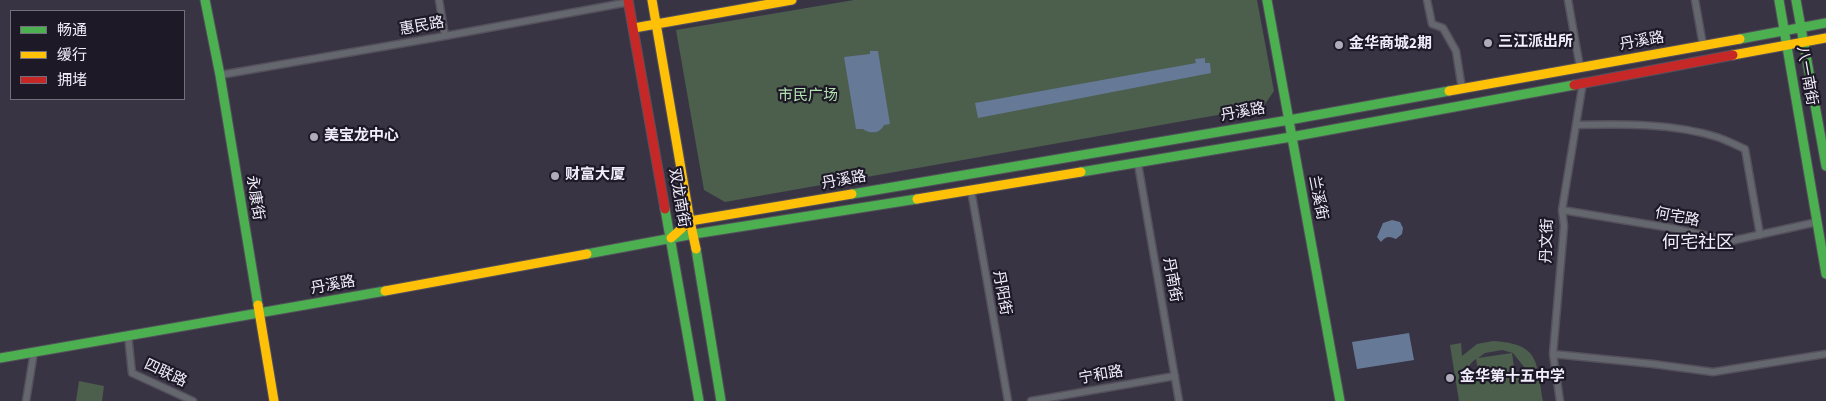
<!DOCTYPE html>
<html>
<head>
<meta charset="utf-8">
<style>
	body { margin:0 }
	#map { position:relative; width:1826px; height:401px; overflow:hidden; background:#393444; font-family:"Source Sans 3","Noto Sans SC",sans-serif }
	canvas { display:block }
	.legend { position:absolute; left:10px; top:10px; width:175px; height:90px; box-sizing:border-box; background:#1d1926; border:1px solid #726e7c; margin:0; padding:6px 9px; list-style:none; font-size:15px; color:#f1edfc }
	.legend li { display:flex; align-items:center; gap:10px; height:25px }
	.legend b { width:25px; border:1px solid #726e7c }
</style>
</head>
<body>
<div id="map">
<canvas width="1826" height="401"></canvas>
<ul class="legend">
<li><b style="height:6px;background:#4caf50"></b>畅通</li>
<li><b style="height:6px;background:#ffc107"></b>缓行</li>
<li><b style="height:6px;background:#c62828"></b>拥堵</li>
</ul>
</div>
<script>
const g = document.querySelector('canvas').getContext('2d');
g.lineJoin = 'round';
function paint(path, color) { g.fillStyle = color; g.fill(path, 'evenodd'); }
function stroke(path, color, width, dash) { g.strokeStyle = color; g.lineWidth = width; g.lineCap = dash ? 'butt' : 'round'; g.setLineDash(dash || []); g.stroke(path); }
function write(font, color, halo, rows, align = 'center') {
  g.font = font + ' "Source Sans 3","Noto Sans SC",sans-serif'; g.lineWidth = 4.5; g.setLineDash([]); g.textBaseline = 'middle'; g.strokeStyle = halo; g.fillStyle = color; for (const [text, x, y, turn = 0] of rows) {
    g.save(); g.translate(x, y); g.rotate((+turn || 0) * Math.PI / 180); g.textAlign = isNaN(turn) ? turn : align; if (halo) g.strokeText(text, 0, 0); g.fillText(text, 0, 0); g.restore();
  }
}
const green = new Path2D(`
	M 854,0 L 1257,0 L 1274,91 L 1263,107 L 725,202 L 704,190 L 676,30 Z
	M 1493,341 C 1540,344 1536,361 1543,401 L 1459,401 L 1450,345 L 1461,343 L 1462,356 L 1477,344 ZM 1502,350 L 1513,353 L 1528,372 L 1515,374 L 1512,353 L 1478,358 L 1485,353 ZM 1476,359 L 1480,380 L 1466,382 C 1465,373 1468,364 1476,359 Z
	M 79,381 L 104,386 L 102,401 L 76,401 Z`);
const water = new Path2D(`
	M 870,51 L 878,51 L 890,124 L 884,125 C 880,134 870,134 863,129 L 856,129 L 844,57 L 870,54 Z
	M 1205,58 L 1205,63 L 1210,63 L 1211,73 L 978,118 L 975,103 L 1196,63 L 1195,59 Z
	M 1392,220 L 1400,222 L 1403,228 L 1402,234 L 1396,239 C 1389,236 1386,236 1381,242 L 1377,237 L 1383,223 Z
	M 1409,333 L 1414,360 L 1357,369 L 1352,342 Z`);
const street = new Path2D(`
	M 439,0 L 445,36
	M 1427,0 L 1432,24 L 1443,28 L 1456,51 L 1462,89
	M 1568,0 L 1580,67
	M 1695,0 L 1703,45
	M 220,75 L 445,36 L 629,2
	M 1576,125 C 1622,124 1672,123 1717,137 C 1726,140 1736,145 1745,149 L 1760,235
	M 1138,164 L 1179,401
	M 971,190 L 1008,401
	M 1562,210 L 1671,228 L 1731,241 L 1817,222
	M 128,335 L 132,373 L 193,401
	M 1553,354 L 1653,364 L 1713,372 L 1826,354
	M 26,401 L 34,352
	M 1031,401 L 1175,376
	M 1560,401 L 1553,354 L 1564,226 L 1562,210 L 1583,82`);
const fast = new Path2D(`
	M 205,0 L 220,75 L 258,305
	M 1267,0 L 1340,401
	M 1779,0 L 1826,274
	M 1796,0 L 1826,166
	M 1740,39 L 1826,23
	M 1081,172 L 1291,137 L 1574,85
	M 852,194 L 1289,120 L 1449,91
	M 665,209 L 699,401
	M 696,249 L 721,401
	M 587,254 L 694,234 L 917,199
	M 0,358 L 385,291`);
const slow = new Path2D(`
	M 652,0 L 690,221 L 696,249
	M 634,28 L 792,0
	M 1733,55 L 1826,38
	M 1449,91 L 1740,39
	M 917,199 L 1081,172
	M 671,238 L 690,221 L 852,194
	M 385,291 L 587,254
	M 258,305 L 274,401`);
const jam = new Path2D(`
	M 628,0 L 665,209
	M 1574,85 L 1733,55`);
const markers = [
	[1488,43,5,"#b1acbc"],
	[1339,45,5,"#b1acbc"],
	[314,137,5,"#b1acbc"],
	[555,176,5,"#b1acbc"],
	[1450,378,5,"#b1acbc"]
];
const streetNames = [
	["惠民路",422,27,-10],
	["丹溪路",1642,42,-10],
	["八一南街",1806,76,80],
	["丹溪路",1243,113,-10],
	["丹溪路",844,181,-10],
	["永康街",254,198,81],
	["双龙南街",678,198,80],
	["兰溪街",1317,198,79],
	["何宅路",1677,218,11],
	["丹文街",1548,241,-88],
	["丹南街",1171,280,80],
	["丹溪路",333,286,-10],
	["丹阳街",1001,293,80],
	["四联路",165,374,25],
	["宁和路",1101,376,-10]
];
const poiNames = [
	["三江派出所",1498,43],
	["金华商城2期",1349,45],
	["美宝龙中心",324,137],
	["财富大厦",565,176],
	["金华第十五中学",1460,378]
];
const parkNames = [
	["市民广场",808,97]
];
const quarterNames = [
	["何宅社区",1698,244]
];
paint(green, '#4c5e4c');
paint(water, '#667a98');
stroke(street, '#54505c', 9);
stroke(fast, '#54505c', 11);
stroke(slow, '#54505c', 11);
stroke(jam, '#54505c', 11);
stroke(street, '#65676e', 6);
stroke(fast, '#4caf50', 9);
stroke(slow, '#ffc107', 9);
stroke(jam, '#c62828', 9);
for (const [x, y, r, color] of markers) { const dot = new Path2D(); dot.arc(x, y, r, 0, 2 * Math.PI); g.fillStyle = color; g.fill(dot); stroke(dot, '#1d1926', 2); }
write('15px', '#f1edfc', '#1d1926', streetNames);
write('bold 15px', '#f1edfc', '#1d1926', poiNames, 'left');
write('15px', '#b2e1af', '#1d1926', parkNames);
write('18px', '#f1edfc', '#1d1926', quarterNames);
</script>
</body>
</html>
